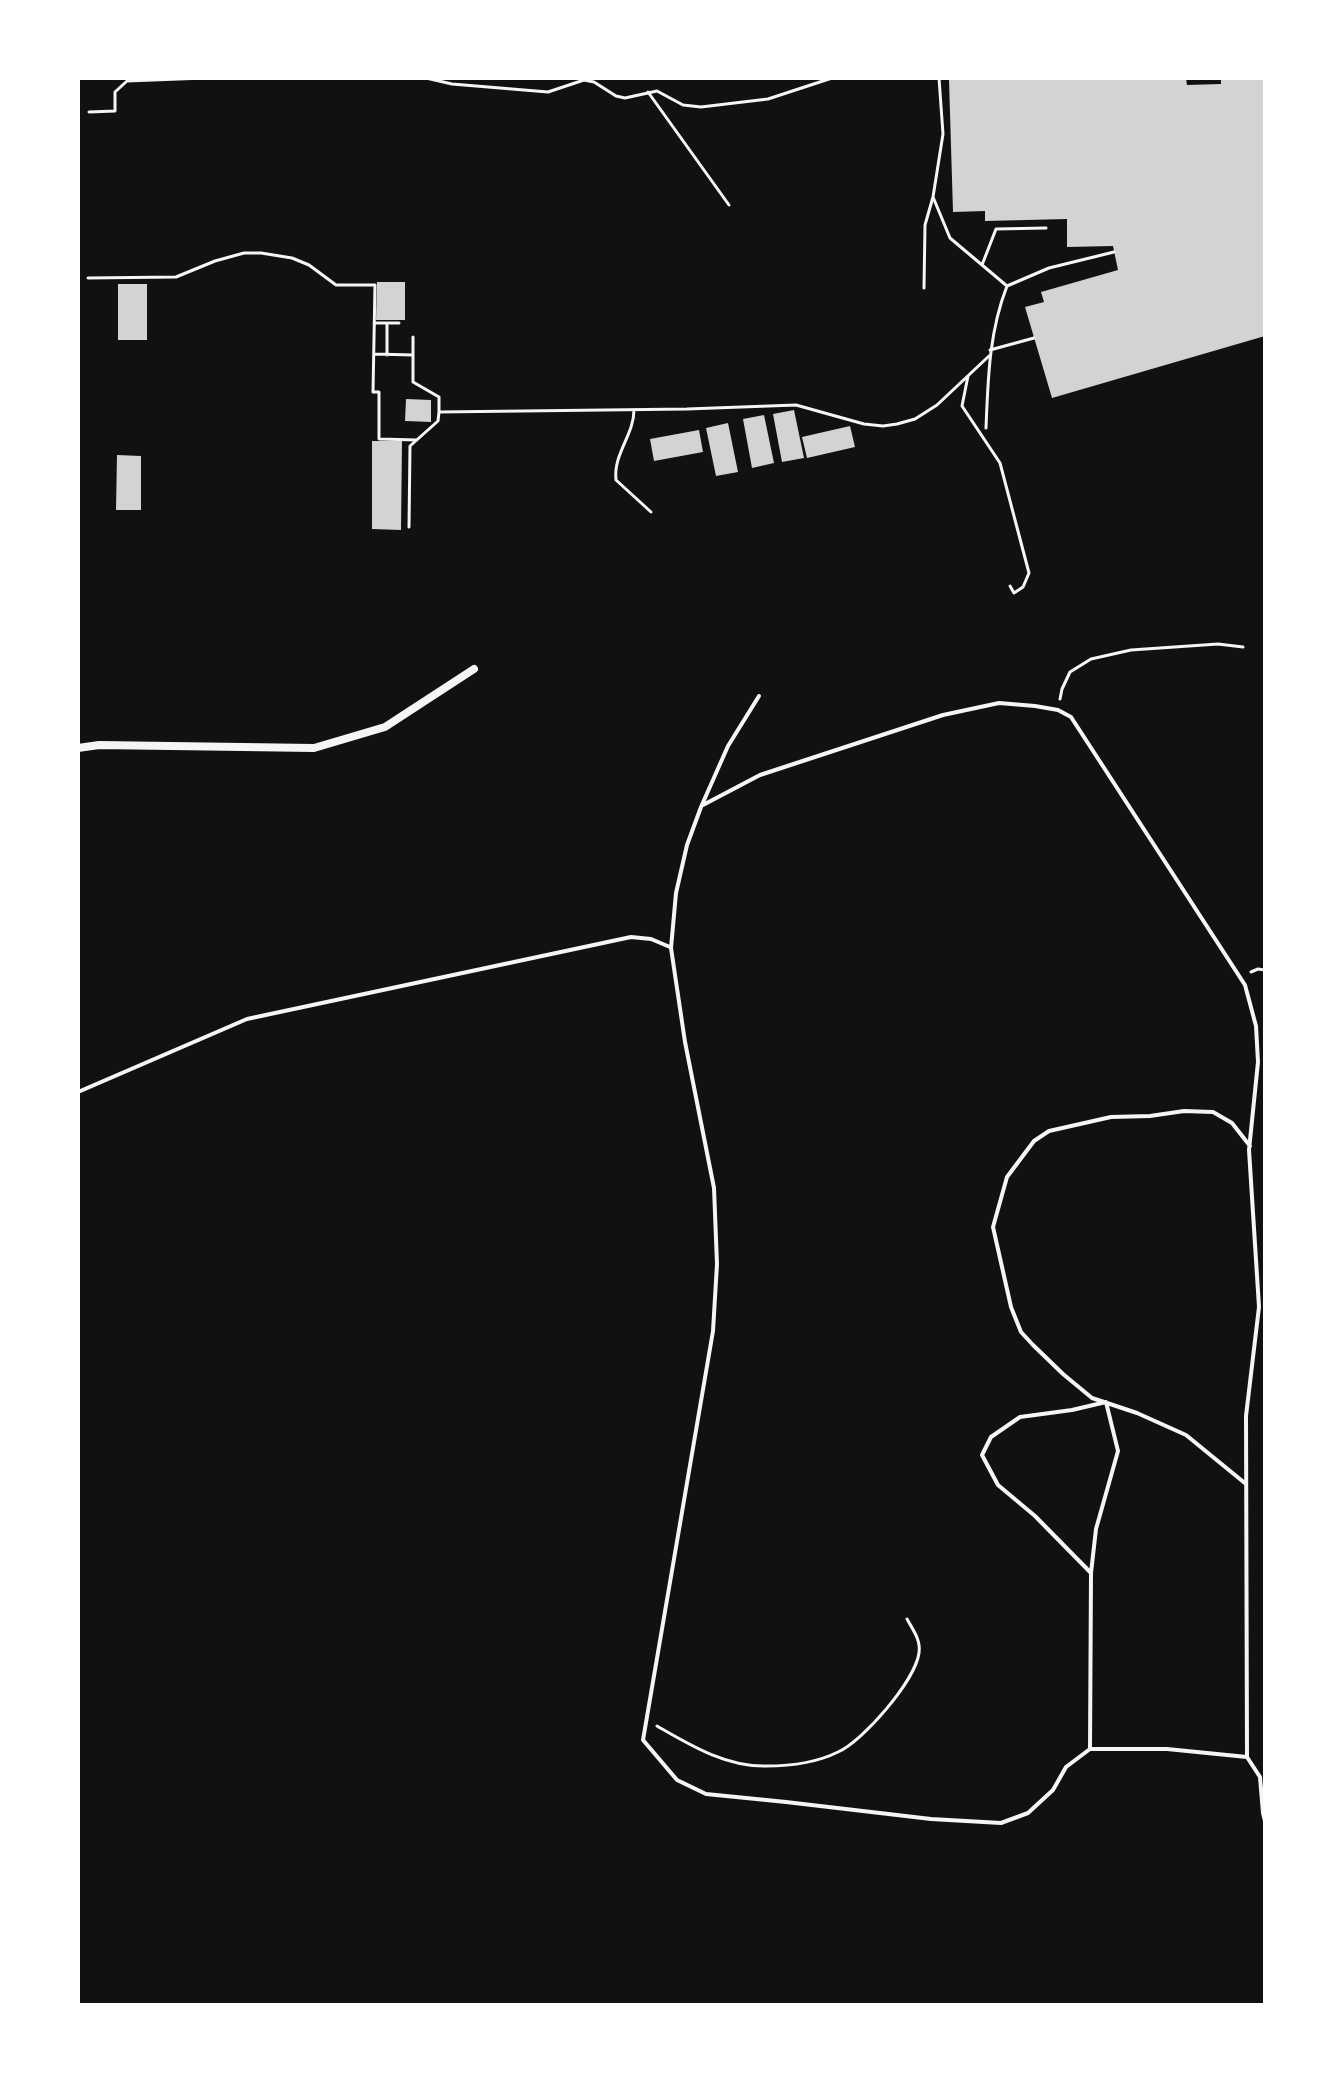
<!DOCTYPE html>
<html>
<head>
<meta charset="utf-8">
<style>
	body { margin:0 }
	#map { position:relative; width:1343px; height:2083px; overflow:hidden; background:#111; font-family:"Noto Sans",sans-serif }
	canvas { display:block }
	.frame { position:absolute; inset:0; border:80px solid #fff; pointer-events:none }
</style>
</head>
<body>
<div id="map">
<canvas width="1343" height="2083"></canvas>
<div class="frame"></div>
</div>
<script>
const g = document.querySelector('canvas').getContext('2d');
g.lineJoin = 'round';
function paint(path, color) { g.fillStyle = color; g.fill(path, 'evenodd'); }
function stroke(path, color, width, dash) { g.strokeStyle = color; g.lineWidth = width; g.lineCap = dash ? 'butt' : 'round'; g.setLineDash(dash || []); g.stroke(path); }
const building = new Path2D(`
	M 1035,78 L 1186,78 L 1187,85 L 1221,84 L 1221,78 L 1265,78 L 1265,336 L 1052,398 L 1025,307 L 1044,302 L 1041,292 L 1118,270 L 1113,246 L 1067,247 L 1067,219 L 985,221 L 985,211 L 953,212 L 949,80 Z
	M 377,282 L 405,282 L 405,320 L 376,320 Z
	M 118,284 L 147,284 L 147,340 L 118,340 Z
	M 406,399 L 431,400 L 431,422 L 405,421 Z
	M 794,410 L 804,458 L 782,462 L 773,414 Z
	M 764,415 L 774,463 L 752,468 L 743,419 Z
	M 728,423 L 738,472 L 716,476 L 706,428 Z
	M 850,426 L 855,447 L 807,458 L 802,437 Z
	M 699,430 L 703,452 L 654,461 L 650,439 Z
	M 372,441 L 402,441 L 401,530 L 372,529 Z
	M 117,455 L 141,456 L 141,510 L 116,510 Z`);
const path = new Path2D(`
	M 426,78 L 452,84 L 548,92 L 584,80 L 594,82 L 616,96 L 625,98 L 657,91 L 683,105 L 701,107 L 768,99 L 832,78
	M 939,78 L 943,134 L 933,197 L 950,238 L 1007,286
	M 648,92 L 729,205
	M 89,112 L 115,111 L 115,92 L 127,81 L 205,78
	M 982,265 L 996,229 L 1046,228
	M 88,278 L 176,277 L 215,261 L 244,253 L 261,253 L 292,258 L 309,265 L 336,285 L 375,285 L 373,392 L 379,392 L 379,439 L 417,440
	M 924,288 L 925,225 L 933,197
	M 374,323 L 399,323
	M 413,337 L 413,382 L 439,397 L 439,412 L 687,409 L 796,405 L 864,424 L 883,426 L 897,424 L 915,419 L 937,405 L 989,356
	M 990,350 L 1034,338
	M 374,354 L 413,355
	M 387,355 L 387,323
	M 968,376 L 962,406 L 1000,463 L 1029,573 L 1023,587 L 1014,593 L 1010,586
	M 634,410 C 634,435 613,454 616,480 L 651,512
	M 986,428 C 988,379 989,332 1007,286 L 1049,268 L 1114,252
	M 409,527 L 410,446 L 438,421 L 439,412
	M 1060,699 L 1062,689 L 1070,672 L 1091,659 L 1131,650 L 1218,644 L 1243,647
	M 1251,972 L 1258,969 L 1265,970
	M 657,1726 C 690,1745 726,1767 766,1766 C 790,1766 816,1763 838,1752 C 863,1741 915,1681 919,1653 C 921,1640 913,1630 907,1619`);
const service = new Path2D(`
	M 759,696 L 728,746 L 701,807 L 687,845 L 676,893 L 671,948 L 685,1042 L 714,1188 L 717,1264 L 713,1331 L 643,1740 L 677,1780 L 706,1794 L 786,1802 L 931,1819 L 1001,1823 L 1028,1813 L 1053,1790 L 1066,1767 L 1090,1749 L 1167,1749 L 1247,1757 L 1260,1777 L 1263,1813 L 1265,1821
	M 703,805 L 760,775 L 943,715 L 999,703 L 1035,706 L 1058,710 L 1071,717 L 1245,985 L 1256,1026 L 1258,1062 L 1249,1150 L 1259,1307 L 1246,1416 L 1247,1757
	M 78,1092 L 247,1019 L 631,937 L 651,939 L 670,947
	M 1106,1402 L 1118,1451 L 1096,1529 L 1091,1573 L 1035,1516 L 998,1485 L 982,1455 L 991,1437 L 1020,1417 L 1072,1410 Z
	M 1246,1484 L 1186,1435 L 1137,1413 L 1092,1398 L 1063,1374 L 1033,1345 L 1021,1332 L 1011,1307 L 993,1227 L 1007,1177 L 1034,1141 L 1049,1131 L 1111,1117 L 1150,1116 L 1184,1111 L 1213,1112 L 1232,1123 L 1250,1146
	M 1090,1749 L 1091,1573`);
const minor = new Path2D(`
	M 78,748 L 99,745 L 314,748 L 385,727 L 474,669`);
paint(building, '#d3d3d3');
stroke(path, '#f5f5f5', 3);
stroke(service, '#f5f5f5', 4);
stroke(minor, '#f5f5f5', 8);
</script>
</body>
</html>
